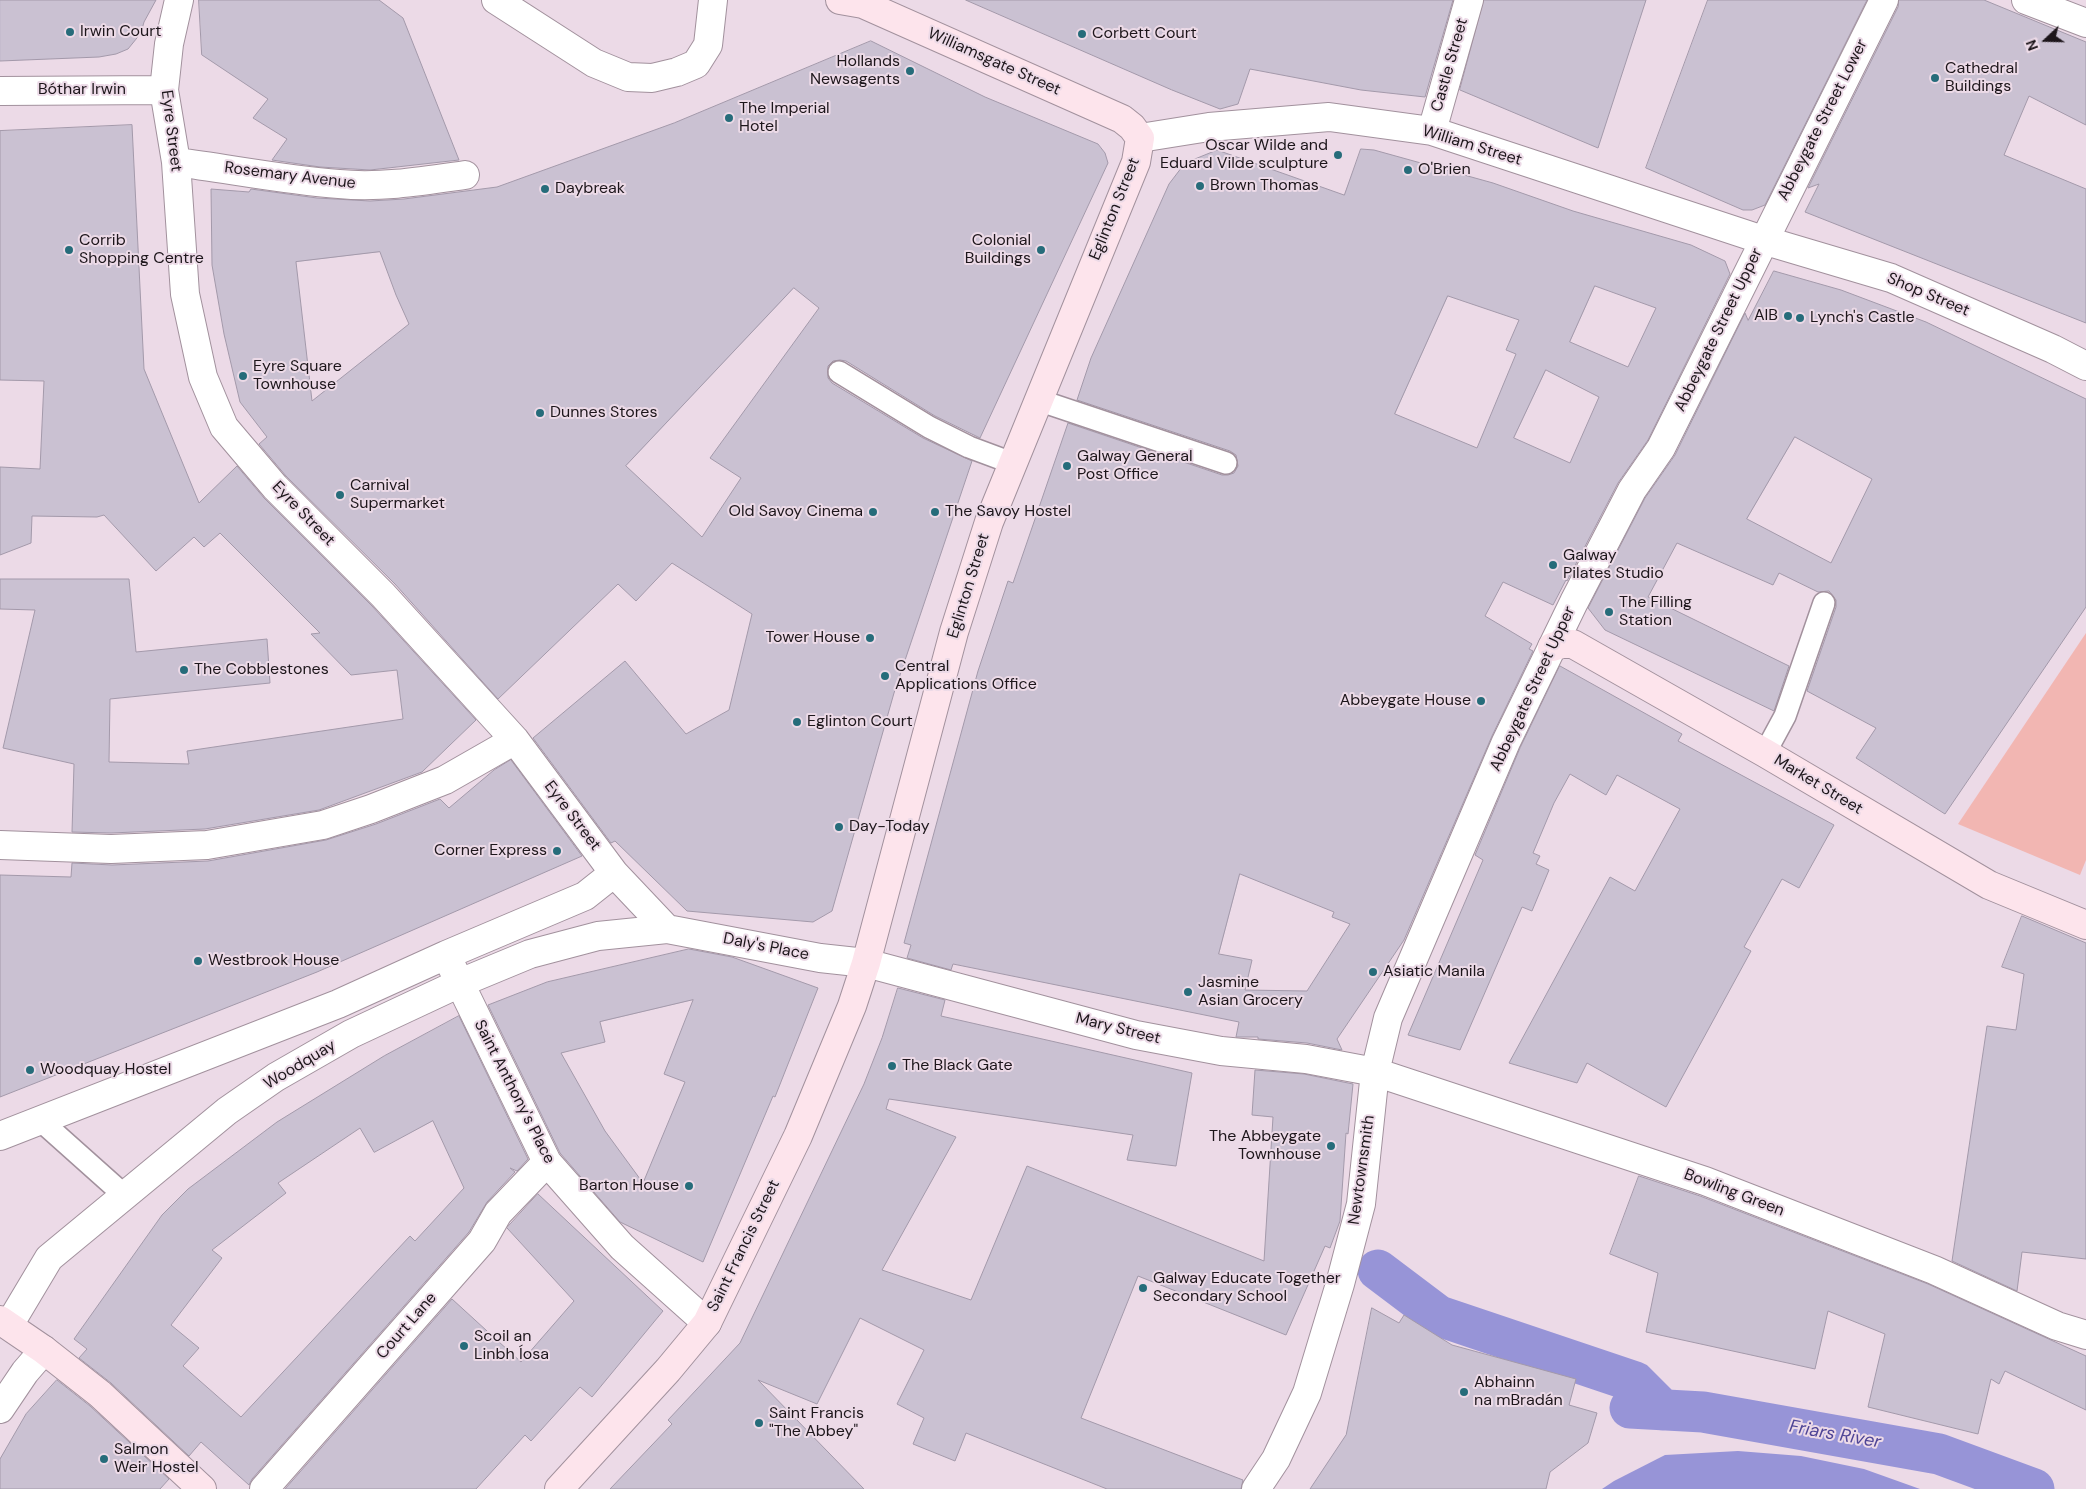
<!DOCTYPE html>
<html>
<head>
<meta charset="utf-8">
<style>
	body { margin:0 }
	#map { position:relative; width:2086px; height:1489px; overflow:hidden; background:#ecdae7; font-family:"DM Sans",sans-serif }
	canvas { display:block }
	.north { position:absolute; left:2021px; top:15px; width:50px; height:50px; -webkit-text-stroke:4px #ecdae7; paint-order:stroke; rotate:249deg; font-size:14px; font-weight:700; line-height:20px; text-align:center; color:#1d161b }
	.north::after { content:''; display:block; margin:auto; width:18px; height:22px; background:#1d161b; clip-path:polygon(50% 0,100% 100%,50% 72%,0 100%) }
</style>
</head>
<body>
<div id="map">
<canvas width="2086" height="1489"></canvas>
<div class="north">N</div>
</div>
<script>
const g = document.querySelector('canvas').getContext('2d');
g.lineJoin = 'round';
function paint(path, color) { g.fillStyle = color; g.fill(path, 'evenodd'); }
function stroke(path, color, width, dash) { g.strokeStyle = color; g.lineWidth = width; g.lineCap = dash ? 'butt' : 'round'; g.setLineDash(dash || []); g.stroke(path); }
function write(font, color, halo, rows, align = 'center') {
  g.font = font + ' "DM Sans",sans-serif'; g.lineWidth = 4; g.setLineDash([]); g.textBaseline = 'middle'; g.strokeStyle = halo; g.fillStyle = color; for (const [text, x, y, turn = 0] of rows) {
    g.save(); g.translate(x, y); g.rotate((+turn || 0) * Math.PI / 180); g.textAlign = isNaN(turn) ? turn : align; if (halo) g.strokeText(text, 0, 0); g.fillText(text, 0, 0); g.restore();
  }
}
const green = new Path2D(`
	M 2086,633 L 2086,860 L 2080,875 L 1958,824 Z`);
const water = new Path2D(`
	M 1738,1451 L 1801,1456 L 1864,1469 L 1920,1489 L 1602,1489 L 1614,1481 L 1665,1455 Z`);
const canal = new Path2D(`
	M 1378,1270 L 1439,1316 L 1635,1382 L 1663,1410
	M 1630,1408 L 1703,1412 L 1939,1454 L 2034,1489`);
const building = new Path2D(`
	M 0,0 L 156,0 L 144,22 L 141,33 L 128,49 L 116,54 L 99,57 L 0,61 Z
	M 199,0 L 379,0 L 403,18 L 459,160 L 370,170 L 320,167 L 272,160 L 287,139 L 253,118 L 268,99 L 202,55 Z
	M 966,0 L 1453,0 L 1425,97 L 1361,90 L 1250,69 L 1238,104 L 1220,109 L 1172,90 Z
	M 1484,0 L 1646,0 L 1598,148 L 1460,90 Z
	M 1708,0 L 1867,0 L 1765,205 L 1752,210 L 1743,210 L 1646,168 Z
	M 1899,0 L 1984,0 L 2086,42 L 2086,125 L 2029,96 L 2004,155 L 2086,189 L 2086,323 L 1805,212 L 1819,184 L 1808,188 L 1898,7 Z
	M 871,41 L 985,97 L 1098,144 L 1105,153 L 1108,163 L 980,438 L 935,416 L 846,361 L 840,360 L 833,361 L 828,366 L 828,378 L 832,383 L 923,438 L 972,461 L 894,693 L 832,911 L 813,922 L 687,911 L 615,841 L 611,843 L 533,738 L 625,661 L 686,734 L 729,710 L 752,614 L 672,563 L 636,601 L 618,584 L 498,699 L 395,584 L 286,476 L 259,444 L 267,437 L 240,402 L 224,334 L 212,265 L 211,189 L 249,192 L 251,189 L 317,198 L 370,201 L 404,199 L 497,187 L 674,123 ZM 380,252 L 396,295 L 409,324 L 312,401 L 296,262 ZM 794,288 L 819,308 L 710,458 L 741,478 L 702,537 L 626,466 Z
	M 132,125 L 144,369 L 199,503 L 237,466 L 264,498 L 372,606 L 476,720 L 422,772 L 319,810 L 205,829 L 111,833 L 72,832 L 74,764 L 3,748 L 35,610 L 0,609 L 0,579 L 129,579 L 136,652 L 267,639 L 270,683 L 110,699 L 109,762 L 189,764 L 187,751 L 403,719 L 397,670 L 351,675 L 311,634 L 320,633 L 220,533 L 204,547 L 194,537 L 156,571 L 104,515 L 97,517 L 32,516 L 31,543 L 0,555 L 0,467 L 40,469 L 44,381 L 0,380 L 0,131 Z
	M 1361,149 L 1374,150 L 1493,183 L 1573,211 L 1691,245 L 1725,261 L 1730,274 L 1648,440 L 1618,483 L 1567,581 L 1566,580 L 1553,605 L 1503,582 L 1485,616 L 1532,644 L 1529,649 L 1533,651 L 1492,736 L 1404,940 L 1337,1039 L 1342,1050 L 1307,1043 L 1258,1039 L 1258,1037 L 1236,1037 L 1239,1022 L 953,964 L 951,970 L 907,958 L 911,945 L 904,943 L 978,671 L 1008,581 L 1013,583 L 1068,423 L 1222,475 L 1228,475 L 1234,473 L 1238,466 L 1236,455 L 1230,451 L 1077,400 L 1091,358 L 1169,184 L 1185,163 L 1217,150 L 1344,195 ZM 1595,286 L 1656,308 L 1628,367 L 1570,342 ZM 1448,296 L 1519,320 L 1506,350 L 1516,354 L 1477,448 L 1395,414 ZM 1546,370 L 1599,397 L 1570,463 L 1514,438 ZM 1240,874 L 1334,912 L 1332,917 L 1350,924 L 1307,991 L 1245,990 L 1252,960 L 1219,954 Z
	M 1774,271 L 1841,290 L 1926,322 L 2086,399 L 2086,607 L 1945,814 L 1856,758 L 1876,728 L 1807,691 L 1836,607 L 1836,600 L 1829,591 L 1818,592 L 1779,573 L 1773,585 L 1677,543 L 1648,597 L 1789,666 L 1774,711 L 1605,630 L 1588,608 L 1645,498 L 1675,455 L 1745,313 L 1748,320 ZM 1795,437 L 1872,479 L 1831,563 L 1747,519 Z
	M 1560,666 L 1682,734 L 1678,741 L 1834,825 L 1799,888 L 1782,879 L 1744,947 L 1751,951 L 1666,1107 L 1587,1063 L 1577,1083 L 1509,1063 L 1610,877 L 1635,891 L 1680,809 L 1617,775 L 1606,795 L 1570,774 L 1554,803 L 1533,853 L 1540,856 L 1536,864 L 1549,870 L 1532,911 L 1522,907 L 1460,1050 L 1408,1035 L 1483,860 L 1475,855 L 1520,748 Z
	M 511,760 L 582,856 L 317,972 L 0,1097 L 0,875 L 71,877 L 72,863 L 112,865 L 208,861 L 326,840 L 376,824 L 440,799 L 449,808 L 494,770 Z
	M 2022,916 L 2086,943 L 2086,1259 L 2022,1252 L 2017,1291 L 1952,1261 L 1987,1026 L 2016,1030 L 2024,974 L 2002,967 Z
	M 689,949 L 732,957 L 818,988 L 775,1097 L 773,1096 L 703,1262 L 620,1222 L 560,1153 L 488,1005 L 547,982 ZM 693,1000 L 664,1074 L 685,1082 L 643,1183 L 605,1131 L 561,1053 L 605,1042 L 600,1022 Z
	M 898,988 L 945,1000 L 941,1016 L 1192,1073 L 1176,1166 L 1127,1160 L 1133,1135 L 889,1099 L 886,1109 L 956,1137 L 882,1270 L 971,1300 L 1027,1166 L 1264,1261 L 1273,1117 L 1252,1115 L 1255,1070 L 1304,1074 L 1353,1084 L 1348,1134 L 1346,1133 L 1340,1221 L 1330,1248 L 1325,1246 L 1286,1335 L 1138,1276 L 1081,1418 L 1243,1480 L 1241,1489 L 1107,1489 L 966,1433 L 955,1461 L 913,1444 L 924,1418 L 897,1404 L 924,1350 L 860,1318 L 817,1404 L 758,1380 L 864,1489 L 610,1489 L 672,1424 L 668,1420 L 740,1343 L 864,1084 L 882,1038 Z
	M 459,1016 L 528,1159 L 517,1171 L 510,1168 L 515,1172 L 487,1202 L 469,1232 L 252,1479 L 249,1485 L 201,1442 L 189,1456 L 111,1383 L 79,1358 L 87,1349 L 74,1339 L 162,1215 L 188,1189 L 277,1122 L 384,1056 ZM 433,1121 L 464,1188 L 415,1241 L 410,1236 L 241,1417 L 183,1366 L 199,1348 L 171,1325 L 222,1258 L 212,1250 L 286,1193 L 278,1183 L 360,1128 L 374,1152 Z
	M 1639,1176 L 1700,1196 L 1928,1284 L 2086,1356 L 2086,1410 L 2005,1371 L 1999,1384 L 1991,1379 L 1978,1434 L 1868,1407 L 1885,1334 L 1828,1311 L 1815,1369 L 1646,1332 L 1658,1273 L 1610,1254 Z
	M 538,1194 L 663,1311 L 592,1397 L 580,1387 L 531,1441 L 525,1435 L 476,1489 L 285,1489 L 452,1299 L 521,1362 L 574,1301 L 507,1228 Z
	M 1372,1308 L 1399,1323 L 1404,1315 L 1452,1345 L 1576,1379 L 1569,1405 L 1597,1413 L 1588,1443 L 1550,1472 L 1546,1489 L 1310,1489 L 1346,1435 Z
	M 57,1380 L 90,1406 L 169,1479 L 160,1489 L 0,1489 L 0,1459 L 26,1414 Z`);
const lane = new Path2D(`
	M 839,372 L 929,427 L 969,447 L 1012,463
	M 1038,400 L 1226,463
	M 1765,753 L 1785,716 L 1824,603
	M 40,1120 L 124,1195`);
const street = new Path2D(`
	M 179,0 L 169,44 L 164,90 L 176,162 L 185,294 L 203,377 L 224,427 L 275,487 L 383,595 L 515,740 L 614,873 L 667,929
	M 496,0 L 594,63 L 628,77 L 652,78 L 677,72 L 696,64 L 708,45 L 713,0
	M 2026,0 L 2086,23
	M 0,91 L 164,90
	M 1432,131 L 1469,0
	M 1140,138 L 1209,127 L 1329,117 L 1432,131 L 1763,240 L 1891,278 L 2053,349 L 2086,366
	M 176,162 C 230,169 285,180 339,184 C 381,188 423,181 465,175
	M 0,845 L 111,849 L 207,845 L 323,825 L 371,809 L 445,780 L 515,740
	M 452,967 L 547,1162 L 622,1247 L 707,1323
	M 0,1136 L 338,1004 L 446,955 L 585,896 L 614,873
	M 9,1325 L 49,1258 L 227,1111 L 276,1077 L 351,1034 L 460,983 L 530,954 L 598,936 L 667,929 L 820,958 L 866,963 L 1136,1035 L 1221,1051 L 1306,1059 L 1375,1072 L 1705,1181 L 1934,1270 L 2057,1326 L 2086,1335
	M 0,1409 L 25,1372 L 44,1350
	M 264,1489 L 482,1241 L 498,1213 L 547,1162
	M 1256,1489 L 1276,1459 L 1307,1393 L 1340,1284 L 1361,1204 L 1375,1072 L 1388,1018 L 1506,742 L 1574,602 L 1632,490 L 1661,448 L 1884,0`);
const secondary = new Path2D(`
	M 1552,647 L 1562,644 L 1573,644 L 1765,753 L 1989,885 L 2086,925
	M 0,1320 L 44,1350 L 100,1394 L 202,1489
	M 559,1489 L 668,1370 L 707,1323 L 798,1136 L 852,1006 L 866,963 L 954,632 L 989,522 L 1136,162 L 1140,138 L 1132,127 L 1122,119 L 863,4 L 840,0`);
const markers = [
	[70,32,5,"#266c7a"],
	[1082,34,5,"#266c7a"],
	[910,71,5,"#266c7a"],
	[1935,78,5,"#266c7a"],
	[729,118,5,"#266c7a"],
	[1338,155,5,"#266c7a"],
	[1408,170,5,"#266c7a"],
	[1200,186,5,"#266c7a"],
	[545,189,5,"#266c7a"],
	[69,250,5,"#266c7a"],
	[1041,250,5,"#266c7a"],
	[1788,316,5,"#266c7a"],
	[1800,318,5,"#266c7a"],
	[243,376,5,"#266c7a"],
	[540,413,5,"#266c7a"],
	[1067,466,5,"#266c7a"],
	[340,495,5,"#266c7a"],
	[873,512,5,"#266c7a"],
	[935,512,5,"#266c7a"],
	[1553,565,5,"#266c7a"],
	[1609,612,5,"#266c7a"],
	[870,638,5,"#266c7a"],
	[184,670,5,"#266c7a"],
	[885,676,5,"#266c7a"],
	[1481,701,5,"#266c7a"],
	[797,722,5,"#266c7a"],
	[839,827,5,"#266c7a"],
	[557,851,5,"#266c7a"],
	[198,961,5,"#266c7a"],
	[1373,972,5,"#266c7a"],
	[1188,992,5,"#266c7a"],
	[892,1066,5,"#266c7a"],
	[30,1070,5,"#266c7a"],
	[1331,1146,5,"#266c7a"],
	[689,1186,5,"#266c7a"],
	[1143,1288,5,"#266c7a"],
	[464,1346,5,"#266c7a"],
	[1464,1392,5,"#266c7a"],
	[759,1423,5,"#266c7a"],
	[104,1459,5,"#266c7a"]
];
const poiNames = [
	["Irwin Court",80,32],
	["Corbett Court",1092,34],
	["Hollands",900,62,"right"],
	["Newsagents",900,80,"right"],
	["Cathedral",1945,69],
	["Buildings",1945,87],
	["The Imperial",739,109],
	["Hotel",739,127],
	["Oscar Wilde and",1328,146,"right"],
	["Eduard Vilde sculpture",1328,164,"right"],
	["O'Brien",1418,170],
	["Brown Thomas",1210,186],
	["Daybreak",555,189],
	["Corrib",79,241],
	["Shopping Centre",79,259],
	["Colonial",1031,241,"right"],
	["Buildings",1031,259,"right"],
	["AIB",1778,316,"right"],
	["Lynch's Castle",1810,318],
	["Eyre Square",253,367],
	["Townhouse",253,385],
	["Dunnes Stores",550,413],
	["Galway General",1077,457],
	["Post Office",1077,475],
	["Carnival",350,486],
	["Supermarket",350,504],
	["Old Savoy Cinema",863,512,"right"],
	["The Savoy Hostel",945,512],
	["Galway",1563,556],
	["Pilates Studio",1563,574],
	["The Filling",1619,603],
	["Station",1619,621],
	["Tower House",860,638,"right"],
	["Central",895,667],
	["Applications Office",895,685],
	["The Cobblestones",194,670],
	["Abbeygate House",1471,701,"right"],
	["Eglinton Court",807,722],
	["Day-Today",849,827],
	["Corner Express",547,851,"right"],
	["Westbrook House",208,961],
	["Asiatic Manila",1383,972],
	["Jasmine",1198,983],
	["Asian Grocery",1198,1001],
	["The Black Gate",902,1066],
	["Woodquay Hostel",40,1070],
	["The Abbeygate",1321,1137,"right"],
	["Townhouse",1321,1155,"right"],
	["Barton House",679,1186,"right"],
	["Galway Educate Together",1153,1279],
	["Secondary School",1153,1297],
	["Scoil an",474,1337],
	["Linbh Íosa",474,1355],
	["Abhainn",1474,1383],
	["na mBradán",1474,1401],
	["Saint Francis",769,1414],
	["\"The Abbey\"",769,1432],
	["Salmon",114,1450],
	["Weir Hostel",114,1468]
];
const streetNames = [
	["Williamsgate Street",994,62,24],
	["Castle Street",1450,65,-74],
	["Bóthar Irwin",82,90],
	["Abbeygate Street Lower",1823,120,-63],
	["Eyre Street",171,131,83],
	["William Street",1472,146,17],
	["Rosemary Avenue",290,176,7],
	["Eglinton Street",1115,209,-68],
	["Shop Street",1928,295,23],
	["Abbeygate Street Upper",1719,330,-64],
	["Eyre Street",303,514,46],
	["Eglinton Street",969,586,-73],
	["Abbeygate Street Upper",1533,689,-65],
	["Market Street",1818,785,31],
	["Eyre Street",572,816,53],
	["Daly's Place",766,947,11],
	["Mary Street",1118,1029,14],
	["Woodquay",300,1065,-31],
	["Saint Anthony's Place",514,1092,63],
	["Newtownsmith",1362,1170,-82],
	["Bowling Green",1734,1193,21],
	["Saint Francis Street",744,1246,-64],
	["Court Lane",407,1326,-49]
];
const waterNames = [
	["Friars River",1835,1435,10]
];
paint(green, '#f2b6b2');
paint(water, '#9794d7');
stroke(canal, '#9794d7', 41);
paint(building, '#cac1d2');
stroke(building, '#a399aa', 1);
stroke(lane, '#a2919d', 24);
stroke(street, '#a2919d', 30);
stroke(secondary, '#a2919d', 30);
stroke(lane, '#fff', 21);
stroke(street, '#fff', 28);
stroke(secondary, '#fde4ec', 28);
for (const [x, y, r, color] of markers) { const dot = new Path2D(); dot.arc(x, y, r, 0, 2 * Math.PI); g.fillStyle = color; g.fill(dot); stroke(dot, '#ecdae7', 2); }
write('16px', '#1d161b', '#ecdae7', poiNames, 'left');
write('16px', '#1d161b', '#ecdae7', streetNames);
write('italic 18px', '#4f4596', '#ecdae7', waterNames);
</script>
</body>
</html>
